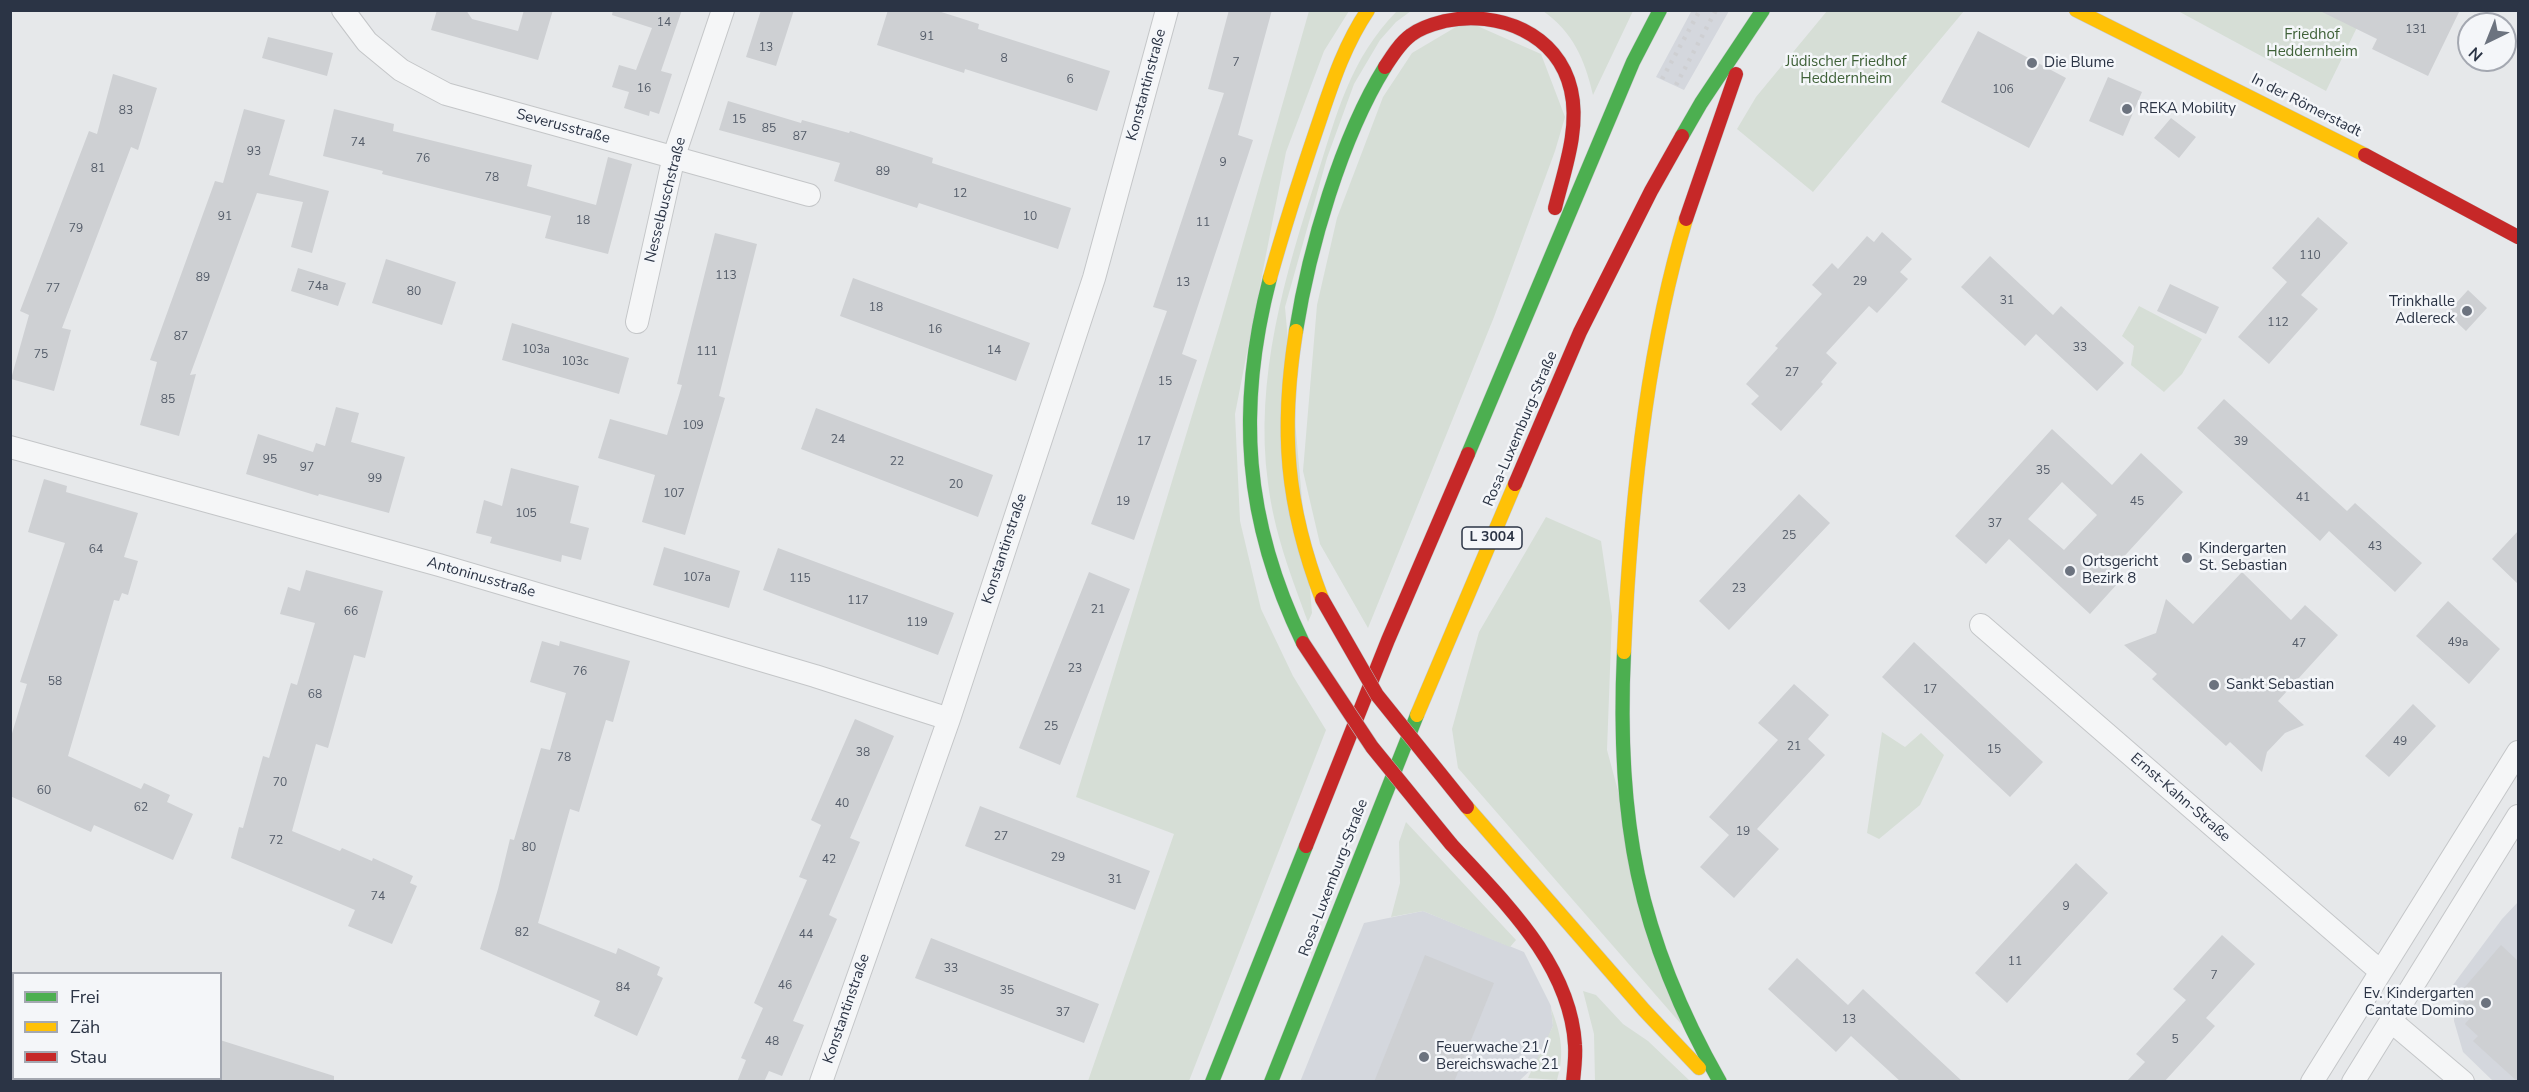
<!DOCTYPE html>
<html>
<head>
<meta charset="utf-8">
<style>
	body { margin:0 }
	#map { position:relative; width:2529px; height:1092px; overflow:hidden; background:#e6e8ea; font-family:"Nunito Sans",sans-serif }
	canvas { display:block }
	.frame { position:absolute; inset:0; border:12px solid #2b3445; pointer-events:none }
	.legend { position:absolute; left:12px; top:972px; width:210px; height:108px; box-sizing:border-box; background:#f4f6f9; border:2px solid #a4a8b1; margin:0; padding:8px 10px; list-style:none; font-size:18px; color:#2b3445 }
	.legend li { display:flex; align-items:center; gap:12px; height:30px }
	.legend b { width:30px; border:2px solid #a4a8b1 }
	.north { position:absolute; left:2457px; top:12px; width:60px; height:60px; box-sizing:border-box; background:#f4f6f9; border:2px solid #a4a8b1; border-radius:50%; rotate:223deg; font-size:16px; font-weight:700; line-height:24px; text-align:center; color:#2b3445 }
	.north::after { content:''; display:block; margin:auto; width:21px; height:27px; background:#6c737f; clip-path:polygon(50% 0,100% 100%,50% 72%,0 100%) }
</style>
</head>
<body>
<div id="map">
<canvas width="2529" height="1092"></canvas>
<div class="frame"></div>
<ul class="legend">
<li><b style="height:8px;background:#4caf50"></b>Frei</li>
<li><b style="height:8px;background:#ffc107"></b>Zäh</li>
<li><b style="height:8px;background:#c62828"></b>Stau</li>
</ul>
<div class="north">N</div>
</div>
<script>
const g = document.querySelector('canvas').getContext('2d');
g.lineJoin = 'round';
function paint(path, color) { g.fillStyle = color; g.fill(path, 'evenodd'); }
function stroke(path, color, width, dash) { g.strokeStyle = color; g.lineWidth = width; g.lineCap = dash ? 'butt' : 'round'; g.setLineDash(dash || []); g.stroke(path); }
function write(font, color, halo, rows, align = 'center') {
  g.font = font + ' "Nunito Sans",sans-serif'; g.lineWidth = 5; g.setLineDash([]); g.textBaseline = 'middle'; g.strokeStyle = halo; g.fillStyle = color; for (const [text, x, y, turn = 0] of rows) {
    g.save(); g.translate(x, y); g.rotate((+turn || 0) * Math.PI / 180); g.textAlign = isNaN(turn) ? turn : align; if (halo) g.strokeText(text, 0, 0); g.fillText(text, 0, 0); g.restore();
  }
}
const built = new Path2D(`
	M 1692,10 L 1729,11 L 1684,90 L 1656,77 Z
	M 2518,902 L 2518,1081 L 2493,1081 L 2463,1052 L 2454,1021 L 2453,985 L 2502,919 Z
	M 1423,911 L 1524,952 L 1551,1006 L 1553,1026 L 1537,1064 L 1519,1081 L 1300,1082 L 1364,923 Z`);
const green = new Path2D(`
	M 1309,11 L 1349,11 L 1324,51 L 1286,152 L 1235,414 L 1240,521 L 1261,609 L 1293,676 L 1326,730 L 1189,1081 L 1088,1081 L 1174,834 L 1076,797 L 1221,320 Z
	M 1397,11 L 1411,11 L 1396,22 L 1380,40 L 1354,84 L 1327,158 L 1285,307 L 1312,613 L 1308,622 C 1291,576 1274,532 1268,483 C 1254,379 1285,274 1317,176 C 1337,113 1350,59 1397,11 Z
	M 1543,11 L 1633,11 L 1593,95 C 1585,60 1573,32 1543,11 Z
	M 1827,11 L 1964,11 L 1813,192 L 1737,129 L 1756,97 Z
	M 2178,11 L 2365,11 L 2326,91 Z
	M 1466,21 L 1541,54 L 1565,117 L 1555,151 L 1494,317 L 1368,628 L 1320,544 L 1303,471 L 1317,305 L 1337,218 L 1383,97 L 1412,53 Z
	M 2139,306 L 2202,339 L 2182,374 L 2164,392 L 2131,365 L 2134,346 L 2122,336 Z
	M 1546,517 L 1601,541 L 1612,616 L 1607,750 L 1681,1024 L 1458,768 L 1452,729 L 1479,632 Z
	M 1882,732 L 1905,747 L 1921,733 L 1944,755 L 1920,805 L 1879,839 L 1867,833 Z
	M 1406,822 L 1516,940 L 1510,947 L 1423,911 L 1391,917 L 1400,883 L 1399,842 Z
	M 1583,991 L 1596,995 L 1623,1024 L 1648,1041 L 1690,1081 L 1595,1081 L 1594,1034 Z
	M 1551,1008 C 1561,1034 1565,1053 1557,1080 L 1528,1078 L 1553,1026 Z`);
const building = new Path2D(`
	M 437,10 L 466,10 L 472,19 L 518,31 L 524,10 L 553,10 L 538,60 L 431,30 Z
	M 613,10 L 682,10 L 661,71 L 672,74 L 659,114 L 650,111 L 649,116 L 624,108 L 629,92 L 612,87 L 619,65 L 636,70 L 652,28 L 612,15 Z
	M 761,10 L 794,10 L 776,66 L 746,57 Z
	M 888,10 L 935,10 L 979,24 L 978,29 L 1110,71 L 1097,111 L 965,69 L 964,73 L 877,45 Z
	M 1229,10 L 1272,10 L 1238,135 L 1253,140 L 1182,354 L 1197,360 L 1134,540 L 1091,524 L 1167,311 L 1153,307 L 1224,93 L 1208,89 Z
	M 2318,10 L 2460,10 L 2428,76 L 2372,49 L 2377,39 Z
	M 1978,31 L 2066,78 L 2029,148 L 1941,102 Z
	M 268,37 L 333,53 L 327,76 L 262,58 Z
	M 113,74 L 157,88 L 138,150 L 131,147 L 62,328 L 71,330 L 54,391 L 11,379 L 29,315 L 20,311 L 89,131 L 97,134 Z
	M 2108,77 L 2142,92 L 2123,136 L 2089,121 Z
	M 728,101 L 801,123 L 802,120 L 849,133 L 850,131 L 933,158 L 932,163 L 1071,208 L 1058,249 L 919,203 L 917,208 L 834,181 L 840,163 L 719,130 Z
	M 244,109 L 285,120 L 269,175 L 329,191 L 312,253 L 291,247 L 303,202 L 257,193 L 190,375 L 196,374 L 179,436 L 140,425 L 157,362 L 150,360 L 215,181 L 223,183 Z
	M 334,109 L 394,124 L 393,131 L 532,165 L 527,186 L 596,205 L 608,157 L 632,164 L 608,254 L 545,238 L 551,216 L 382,174 L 383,171 L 323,156 Z
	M 2171,118 L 2196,137 L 2179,158 L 2154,138 Z
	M 2318,217 L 2348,243 L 2301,295 L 2318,309 L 2269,364 L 2238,337 L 2287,282 L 2272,268 Z
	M 1882,232 L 1912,259 L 1900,272 L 1908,279 L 1877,313 L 1869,306 L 1826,353 L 1837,363 L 1821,382 L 1823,384 L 1781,431 L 1751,404 L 1759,396 L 1746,384 L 1778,348 L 1775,346 L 1822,294 L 1812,285 L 1832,263 L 1838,269 L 1867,236 L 1874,242 Z
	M 715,233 L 757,244 L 719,396 L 725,398 L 685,535 L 642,522 L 655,475 L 598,458 L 610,419 L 667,435 L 682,385 L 677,384 Z
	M 1990,256 L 2053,315 L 2061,306 L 2124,363 L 2097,391 L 2036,334 L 2025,346 L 1961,287 Z
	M 386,259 L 456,282 L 442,325 L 372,303 Z
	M 298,268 L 346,283 L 338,306 L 291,291 Z
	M 853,278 L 1030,343 L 1016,381 L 840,316 Z
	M 2170,284 L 2219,307 L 2206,334 L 2157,311 Z
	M 2468,290 L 2487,308 L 2466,331 L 2447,313 Z
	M 512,323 L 629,358 L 619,394 L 502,360 Z
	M 2224,399 L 2347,511 L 2355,503 L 2422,563 L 2395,592 L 2329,531 L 2320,541 L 2197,428 Z
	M 336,407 L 359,413 L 351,442 L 405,457 L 389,513 L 319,494 L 318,496 L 246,474 L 258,434 L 313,452 L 316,443 L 325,446 Z
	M 816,408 L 993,475 L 978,517 L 801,449 Z
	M 2052,429 L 2112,485 L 2141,453 L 2183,492 L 2108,574 L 2118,583 L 2090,614 L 2009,539 L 1986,564 L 1955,536 ZM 2062,482 L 2097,515 L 2064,550 L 2028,519 Z
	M 511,468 L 579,486 L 570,523 L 589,528 L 581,560 L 562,555 L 561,562 L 490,543 L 492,537 L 476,533 L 484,500 L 502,506 Z
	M 44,479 L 67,486 L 66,492 L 138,513 L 124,557 L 138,561 L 128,595 L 122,593 L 119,601 L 114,600 L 68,756 L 141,789 L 144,783 L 170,795 L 167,802 L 193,814 L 173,860 L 94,825 L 91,832 L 10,796 L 10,740 L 27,684 L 20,682 L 65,543 L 28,532 Z
	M 1799,494 L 1830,523 L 1729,630 L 1699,601 Z
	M 2518,531 L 2518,584 L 2492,559 Z
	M 664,547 L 740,571 L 729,608 L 653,585 Z
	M 778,548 L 954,613 L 938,655 L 763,590 Z
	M 306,570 L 383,591 L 365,658 L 354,655 L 328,748 L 316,744 L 292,831 L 340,851 L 342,848 L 372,861 L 373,858 L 413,876 L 410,883 L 417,886 L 392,944 L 348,926 L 355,910 L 231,858 L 239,827 L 243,828 L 263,756 L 269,758 L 291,683 L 297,685 L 315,623 L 280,614 L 288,587 L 300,591 Z
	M 1089,572 L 1130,589 L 1060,765 L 1019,748 Z
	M 2242,572 L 2291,620 L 2305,605 L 2338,635 L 2278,701 L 2304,725 L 2285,733 L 2267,752 L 2262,772 L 2230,742 L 2226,746 L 2152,679 L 2157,674 L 2124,645 L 2156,633 L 2166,599 L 2193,624 Z
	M 2448,601 L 2500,649 L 2469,684 L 2416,636 Z
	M 542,641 L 559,646 L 560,641 L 630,661 L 613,722 L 606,720 L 579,812 L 570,809 L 538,923 L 616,954 L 618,948 L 660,967 L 657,975 L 663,978 L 637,1036 L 594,1016 L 600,1001 L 480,949 L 498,889 L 510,839 L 514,840 L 541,748 L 550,750 L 566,693 L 530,682 Z
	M 1914,642 L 2043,762 L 2010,797 L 1882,677 Z
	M 1794,684 L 1829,715 L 1808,739 L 1825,755 L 1757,829 L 1779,849 L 1734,898 L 1700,867 L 1729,835 L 1709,817 L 1778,740 L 1758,723 Z
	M 2413,704 L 2436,726 L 2389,777 L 2365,756 Z
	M 855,719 L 894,736 L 850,838 L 860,842 L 829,915 L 837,919 L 793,1021 L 804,1025 L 782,1076 L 769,1071 L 764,1082 L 737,1082 L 746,1060 L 741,1058 L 763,1008 L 754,1003 L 807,880 L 799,877 L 821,825 L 811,820 Z
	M 980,806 L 1150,871 L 1135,910 L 965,846 Z
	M 2076,863 L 2108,893 L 2007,1003 L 1975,973 Z
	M 2222,935 L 2255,964 L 2206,1018 L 2215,1026 L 2164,1082 L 2126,1082 L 2145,1062 L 2136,1054 L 2186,1000 L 2173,989 Z
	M 931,938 L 1099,1004 L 1084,1043 L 915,978 Z
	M 2501,945 L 2518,961 L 2518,1082 L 2473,1041 L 2478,1036 L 2465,1024 L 2471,1017 L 2460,1007 L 2465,1001 L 2458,995 Z
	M 1425,955 L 1494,983 L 1454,1082 L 1374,1082 Z
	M 1797,958 L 1848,1005 L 1863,989 L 1963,1082 L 1901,1082 L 1851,1036 L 1836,1052 L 1768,989 Z
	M 220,1040 L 334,1076 L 334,1082 L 220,1082 Z`);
const street = new Path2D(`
	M 343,10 L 367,42 L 401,70 L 446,94 L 809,195
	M 637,322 L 674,156 L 723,10
	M 10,447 L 439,565 L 815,676 L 949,719
	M 1981,625 L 2380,971
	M 2391,1021 L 2463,1082
	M 20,1078 L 30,1082
	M 821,1082 L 949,719 L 1094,278 L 1167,10
	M 2312,1082 L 2518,752
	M 2353,1082 L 2518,816`);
const fast = new Path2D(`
	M 1682,136 L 1701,103 L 1763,10
	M 1270,278 C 1236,409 1244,521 1303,643
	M 1296,331 C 1309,249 1341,138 1385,67
	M 1468,454 L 1633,62 L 1660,10
	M 1624,652 C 1616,818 1637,936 1720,1082
	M 1212,1082 L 1306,846
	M 1271,1082 L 1417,715`);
const slow = new Path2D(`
	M 2076,10 L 2365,155
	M 1270,278 C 1284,228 1300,178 1317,128 C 1331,87 1343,47 1368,10
	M 1296,331 C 1280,430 1286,505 1322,599
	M 1624,652 C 1630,511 1645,354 1686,219
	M 1417,715 L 1515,484
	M 1467,807 L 1644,1010 L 1699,1068`);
const jam = new Path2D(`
	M 1385,67 C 1392,56 1400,43 1411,35 C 1420,28 1433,24 1445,21 C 1498,10 1558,33 1571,90 C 1580,129 1564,171 1555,208
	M 2365,155 L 2518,237
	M 1686,219 L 1736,74
	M 1515,484 L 1580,332 L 1651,191 L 1682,136
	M 1451,844 C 1503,901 1570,963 1575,1045 C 1576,1057 1574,1070 1573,1082
	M 1306,846 L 1388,640 L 1468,454`);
const rail = new Path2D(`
	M 1662,79 L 1700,10
	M 1676,85 L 1716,10`);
const jamBridge = new Path2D(`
	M 1322,599 L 1377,695 L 1467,807
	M 1303,643 L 1372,747 L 1451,844`);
const markers = [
	[2032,63,6,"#6c737f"],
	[2127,109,6,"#6c737f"],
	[2467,311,6,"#6c737f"],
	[2187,558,6,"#6c737f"],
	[2070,571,6,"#6c737f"],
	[2214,685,6,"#6c737f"],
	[2486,1003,6,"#6c737f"],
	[1424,1057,6,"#6c737f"]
];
const numberNames = [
	["14",664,23],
	["131",2416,30],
	["91",927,37],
	["13",766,48],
	["8",1004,59],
	["7",1236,63],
	["6",1070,80],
	["16",644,89],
	["106",2003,90],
	["83",126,111],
	["15",739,120],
	["85",769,129],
	["87",800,137],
	["74",358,143],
	["93",254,152],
	["76",423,159],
	["9",1223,163],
	["81",98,169],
	["89",883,172],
	["78",492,178],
	["12",960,194],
	["91",225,217],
	["10",1030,217],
	["18",583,221],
	["11",1203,223],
	["79",76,229],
	["110",2310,256],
	["113",726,276],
	["89",203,278],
	["29",1860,282],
	["13",1183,283],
	["74a",318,287],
	["77",53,289],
	["80",414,292],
	["31",2007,301],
	["18",876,308],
	["112",2278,323],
	["16",935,330],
	["87",181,337],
	["33",2080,348],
	["103a",536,350],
	["14",994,351],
	["111",707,352],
	["75",41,355],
	["103c",575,362],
	["27",1792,373],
	["15",1165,382],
	["85",168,400],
	["109",693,426],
	["24",838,440],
	["17",1144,442],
	["39",2241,442],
	["95",270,460],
	["22",897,462],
	["97",307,468],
	["35",2043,471],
	["99",375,479],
	["20",956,485],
	["107",674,494],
	["41",2303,498],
	["19",1123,502],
	["45",2137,502],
	["105",526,514],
	["37",1995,524],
	["25",1789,536],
	["43",2375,547],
	["64",96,550],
	["107a",697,578],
	["115",800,579],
	["23",1739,589],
	["117",858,601],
	["21",1098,610],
	["66",351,612],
	["119",917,623],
	["49a",2458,643],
	["47",2299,644],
	["23",1075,669],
	["76",580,672],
	["58",55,682],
	["17",1930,690],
	["68",315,695],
	["25",1051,727],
	["49",2400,742],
	["21",1794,747],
	["15",1994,750],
	["38",863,753],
	["78",564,758],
	["70",280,783],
	["60",44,791],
	["40",842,804],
	["62",141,808],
	["19",1743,832],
	["27",1001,837],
	["72",276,841],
	["80",529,848],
	["29",1058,858],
	["42",829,860],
	["31",1115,880],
	["74",378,897],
	["9",2066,907],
	["82",522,933],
	["44",806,935],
	["11",2015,962],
	["33",951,969],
	["7",2214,976],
	["46",785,986],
	["84",623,988],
	["35",1007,991],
	["37",1063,1013],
	["13",1849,1020],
	["5",2175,1040],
	["48",772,1042]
];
const shields = [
	[1492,538,60]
];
const shieldNames = [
	["L 3004",1492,538]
];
const parkNames = [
	["Friedhof",2312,35],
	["Heddernheim",2312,52],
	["Jüdischer Friedhof",1846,62],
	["Heddernheim",1846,79]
];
const poiNames = [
	["Die Blume",2044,63],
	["REKA Mobility",2139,109],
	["Trinkhalle",2455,302,"right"],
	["Adlereck",2455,319,"right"],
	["Kindergarten",2199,549],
	["St. Sebastian",2199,566],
	["Ortsgericht",2082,562],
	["Bezirk 8",2082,579],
	["Sankt Sebastian",2226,685],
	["Ev. Kindergarten",2474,994,"right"],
	["Cantate Domino",2474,1011,"right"],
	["Feuerwache 21 /",1436,1048],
	["Bereichswache 21",1436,1065]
];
const streetNames = [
	["Konstantinstraße",1147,85,-75],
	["In der Römerstadt",2306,106,27],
	["Severusstraße",563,127,15],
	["Nesselbuschstraße",666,200,-76],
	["Rosa-Luxemburg-Straße",1521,429,-67],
	["Konstantinstraße",1005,549,-72],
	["Antoninusstraße",481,578,16],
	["Ernst-Kahn-Straße",2180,798,41],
	["Rosa-Luxemburg-Straße",1334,878,-69],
	["Konstantinstraße",847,1009,-71]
];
paint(built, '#d4d7dd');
paint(green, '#d6ded6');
paint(building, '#ced0d3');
stroke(street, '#c4c6c8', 24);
stroke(fast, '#c4c6c8', 15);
stroke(slow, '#c4c6c8', 15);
stroke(jam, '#c4c6c8', 15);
stroke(street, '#f5f6f7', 22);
stroke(fast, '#4caf50', 14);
stroke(slow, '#ffc107', 14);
stroke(jam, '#c62828', 14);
stroke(rail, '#cecfd2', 4.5, [3, 6]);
stroke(jamBridge, '#b8bbbf', 15, []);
stroke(jamBridge, '#c62828', 14);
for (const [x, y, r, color] of markers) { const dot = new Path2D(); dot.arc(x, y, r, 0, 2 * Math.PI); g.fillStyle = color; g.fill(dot); stroke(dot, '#f4f6f9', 2); }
write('12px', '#545c69', null, numberNames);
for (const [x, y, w] of shields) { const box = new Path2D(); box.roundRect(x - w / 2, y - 11, w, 22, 4.5); g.fillStyle = '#f4f6f9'; g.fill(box); stroke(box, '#2b3445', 1.5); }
write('bold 14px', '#2b3445', null, shieldNames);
write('15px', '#3f6138', '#f4f6f9', parkNames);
write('15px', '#2b3445', '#f4f6f9', poiNames, 'left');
write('15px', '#2b3445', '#f4f6f9', streetNames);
</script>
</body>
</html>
